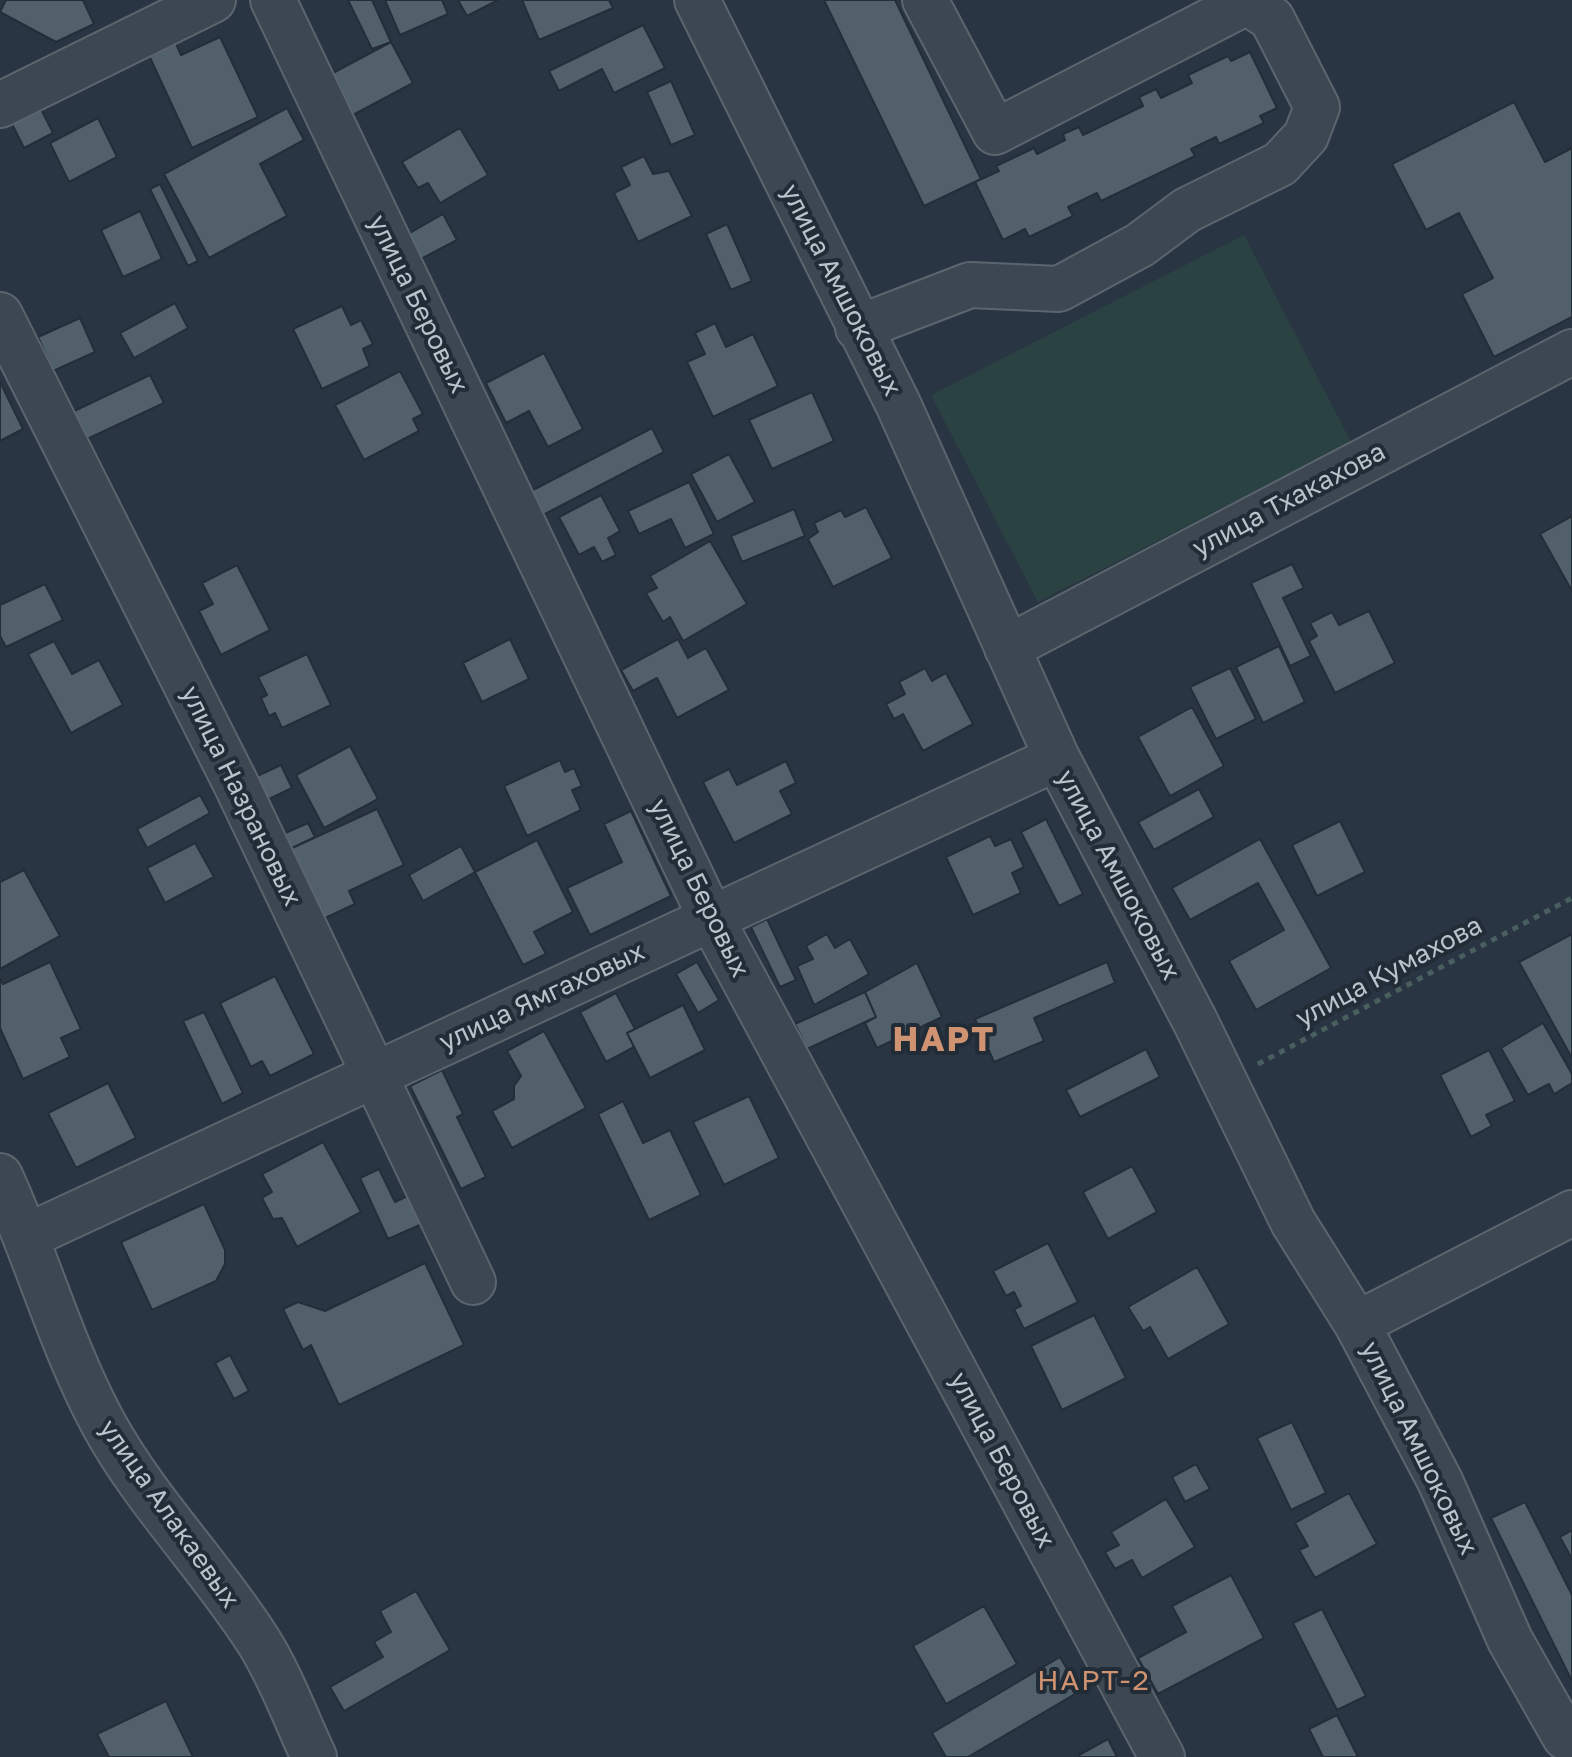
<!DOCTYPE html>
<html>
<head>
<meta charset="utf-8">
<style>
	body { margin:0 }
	canvas { display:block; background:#293542 }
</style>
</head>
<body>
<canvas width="1572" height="1757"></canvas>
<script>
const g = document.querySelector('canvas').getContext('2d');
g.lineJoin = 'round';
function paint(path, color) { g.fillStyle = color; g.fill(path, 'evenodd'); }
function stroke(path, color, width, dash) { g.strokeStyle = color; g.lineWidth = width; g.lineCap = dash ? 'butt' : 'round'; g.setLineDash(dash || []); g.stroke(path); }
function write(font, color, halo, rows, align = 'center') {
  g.font = font + ' "Golos Text",sans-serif'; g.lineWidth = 8; g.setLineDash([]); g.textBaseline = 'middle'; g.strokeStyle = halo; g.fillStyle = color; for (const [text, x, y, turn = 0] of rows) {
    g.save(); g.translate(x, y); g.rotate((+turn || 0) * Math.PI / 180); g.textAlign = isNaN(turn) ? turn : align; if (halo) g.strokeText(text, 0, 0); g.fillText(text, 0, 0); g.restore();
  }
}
const green = new Path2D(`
	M 1244,235 L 1351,442 L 1038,602 L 931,395 Z`);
const building = new Path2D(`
	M 6,0 L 83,0 L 94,24 L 56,42 L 0,12 Z
	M 348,0 L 372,0 L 391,42 L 372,49 Z
	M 385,0 L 442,0 L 448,14 L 400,35 Z
	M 458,0 L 498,0 L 467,16 Z
	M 522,0 L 609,0 L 613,8 L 539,40 Z
	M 824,0 L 895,0 L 981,179 L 924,206 Z
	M 643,25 L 665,68 L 614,93 L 602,69 L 559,91 L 549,71 Z
	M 173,37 L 181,55 L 220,37 L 258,117 L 192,148 L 146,49 Z
	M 391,42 L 413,83 L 351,116 L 329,75 Z
	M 1250,52 L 1277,108 L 1260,116 L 1264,123 L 1219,144 L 1216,137 L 1191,149 L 1195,156 L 1101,201 L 1097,193 L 1068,207 L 1073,216 L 1029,237 L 1025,229 L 1003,240 L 975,182 L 999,171 L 996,166 L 1034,148 L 1037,154 L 1065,140 L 1063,134 L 1079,127 L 1083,135 L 1143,106 L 1139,97 L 1156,89 L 1161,98 L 1192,83 L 1188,75 L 1228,56 L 1231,61 Z
	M 671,81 L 695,135 L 671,145 L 647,92 Z
	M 1514,102 L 1545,162 L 1572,148 L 1572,317 L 1494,357 L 1462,294 L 1493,278 L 1459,213 L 1426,230 L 1392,164 Z
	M 40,107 L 53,133 L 24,148 L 11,122 Z
	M 287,108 L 304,140 L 260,164 L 287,216 L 209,258 L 164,174 Z
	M 98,118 L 117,157 L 69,182 L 50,143 Z
	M 460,128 L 488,175 L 440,203 L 428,183 L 418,188 L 402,162 Z
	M 644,156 L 653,174 L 669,171 L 692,216 L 638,242 L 614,193 L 630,185 L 621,167 Z
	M 160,184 L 198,261 L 188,266 L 150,189 Z
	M 140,211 L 162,259 L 123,277 L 101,230 Z
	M 443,214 L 457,240 L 421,259 L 408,234 Z
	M 727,224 L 752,281 L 731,290 L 706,234 Z
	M 175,303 L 188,328 L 134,358 L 120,333 Z
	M 342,306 L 351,325 L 361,320 L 373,344 L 363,349 L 370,366 L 322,389 L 293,329 Z
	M 80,318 L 95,352 L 53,371 L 38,337 Z
	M 715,323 L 726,347 L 753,334 L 778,386 L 713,417 L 687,362 L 705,354 L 695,333 Z
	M 544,353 L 583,429 L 548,447 L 529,411 L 506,423 L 486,383 Z
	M 400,371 L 423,414 L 413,419 L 419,431 L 364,460 L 335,405 Z
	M 150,375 L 164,403 L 85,440 L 72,412 Z
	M 0,382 L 23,429 L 0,441 Z
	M 812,392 L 834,441 L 772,469 L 749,420 Z
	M 652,428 L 664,452 L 543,515 L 531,491 Z
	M 729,454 L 755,502 L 717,522 L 691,474 Z
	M 689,482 L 714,534 L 685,548 L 671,519 L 639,534 L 628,511 Z
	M 601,495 L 620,531 L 608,538 L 616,555 L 602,562 L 594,547 L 579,555 L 559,517 Z
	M 866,507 L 892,558 L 833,587 L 808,539 L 818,532 L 814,523 L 841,510 L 845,517 Z
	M 794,509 L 805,536 L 742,562 L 731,536 Z
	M 1572,516 L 1572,591 L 1540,534 Z
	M 710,541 L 747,604 L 683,641 L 670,617 L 663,622 L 646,593 L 657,588 L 650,576 Z
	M 1292,564 L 1304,588 L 1283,598 L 1311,656 L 1290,666 L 1251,583 Z
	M 237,565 L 270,630 L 221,655 L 199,611 L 213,604 L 202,583 Z
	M 45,584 L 63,620 L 6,647 L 0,636 L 0,605 Z
	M 1369,611 L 1395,663 L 1335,693 L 1309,641 L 1317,636 L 1310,623 L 1332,612 L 1339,625 Z
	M 510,639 L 529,679 L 482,702 L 463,663 Z
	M 678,639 L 688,658 L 706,648 L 729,690 L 677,718 L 657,678 L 633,691 L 621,670 Z
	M 54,641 L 72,674 L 99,660 L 123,705 L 71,733 L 28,654 Z
	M 1279,646 L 1305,702 L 1263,723 L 1236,667 Z
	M 307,654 L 331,705 L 282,728 L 275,713 L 269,716 L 261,698 L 267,695 L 258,677 Z
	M 925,668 L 932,681 L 946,673 L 973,724 L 923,751 L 903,714 L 894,719 L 886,704 L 905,694 L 899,682 Z
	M 1230,668 L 1256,719 L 1216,739 L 1190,687 Z
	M 1192,707 L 1224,766 L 1170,796 L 1138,737 Z
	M 350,746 L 378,799 L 324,828 L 296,775 Z
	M 560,760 L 565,772 L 574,768 L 582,786 L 572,790 L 581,810 L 527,836 L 504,786 Z
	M 786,761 L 796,783 L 780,791 L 792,814 L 734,843 L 703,782 L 729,769 L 737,785 Z
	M 281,765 L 292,788 L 267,800 L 257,776 Z
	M 1199,789 L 1214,817 L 1154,850 L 1138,822 Z
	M 200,795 L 210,813 L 147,848 L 137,829 Z
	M 377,809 L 404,865 L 349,891 L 355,904 L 323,919 L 290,849 Z
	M 631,811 L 671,896 L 590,935 L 567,888 L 622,862 L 604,824 Z
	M 1046,819 L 1083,894 L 1059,906 L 1021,832 Z
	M 1340,821 L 1365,872 L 1317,896 L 1292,845 Z
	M 308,823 L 315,837 L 290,849 L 283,834 Z
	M 990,836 L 995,846 L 1011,839 L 1024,867 L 1012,873 L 1021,893 L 973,915 L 946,857 Z
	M 1260,839 L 1331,968 L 1256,1010 L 1229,961 L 1284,930 L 1258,883 L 1190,920 L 1172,888 Z
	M 537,840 L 573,912 L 534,932 L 546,954 L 523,965 L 475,872 Z
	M 195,843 L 214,877 L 165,903 L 147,868 Z
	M 461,846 L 475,872 L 423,901 L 409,875 Z
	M 24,870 L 60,936 L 0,969 L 0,882 Z
	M 767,919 L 796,980 L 780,987 L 751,927 Z
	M 827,934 L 835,948 L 850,939 L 869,974 L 814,1005 L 797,966 L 813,959 L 806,946 Z
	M 1572,934 L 1572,1058 L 1519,962 Z
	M 50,962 L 81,1029 L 61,1038 L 70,1057 L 23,1079 L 0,1028 L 0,978 L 3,984 Z
	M 697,962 L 719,1000 L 698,1013 L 676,974 Z
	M 1107,962 L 1115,983 L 1034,1018 L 1044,1041 L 994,1062 L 975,1019 Z
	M 917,963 L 942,1017 L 877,1048 L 865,1023 L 876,1017 L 865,992 Z
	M 275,976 L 314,1054 L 270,1076 L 262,1061 L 251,1067 L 220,1003 Z
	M 865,992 L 876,1017 L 807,1049 L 795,1024 Z
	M 616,993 L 635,1029 L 627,1033 L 634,1047 L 606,1062 L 580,1012 Z
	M 683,1005 L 705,1050 L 650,1078 L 627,1033 Z
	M 204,1012 L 243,1093 L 222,1104 L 183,1021 Z
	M 1543,1023 L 1572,1074 L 1572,1083 L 1554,1094 L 1549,1084 L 1528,1095 L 1501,1048 Z
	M 544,1031 L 586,1108 L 512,1148 L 492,1111 L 514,1099 L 514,1086 L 521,1076 L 507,1051 Z
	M 1146,1049 L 1160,1077 L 1080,1117 L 1066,1090 Z
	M 1489,1050 L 1515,1101 L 1486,1115 L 1492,1126 L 1471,1137 L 1440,1075 Z
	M 442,1070 L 463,1114 L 457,1117 L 486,1177 L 461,1189 L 410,1086 Z
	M 108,1083 L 136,1138 L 76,1168 L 48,1113 Z
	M 749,1096 L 779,1158 L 724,1185 L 693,1122 Z
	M 623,1101 L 643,1143 L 670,1130 L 701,1195 L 649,1220 L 598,1114 Z
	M 323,1142 L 361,1212 L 297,1247 L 282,1218 L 273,1219 L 262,1198 L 272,1192 L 262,1174 Z
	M 1132,1166 L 1157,1212 L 1108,1239 L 1083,1192 Z
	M 379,1169 L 395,1202 L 418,1191 L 431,1220 L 388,1239 L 360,1178 Z
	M 204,1204 L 225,1250 L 225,1264 L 216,1281 L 152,1310 L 121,1242 Z
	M 1048,1243 L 1078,1302 L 1024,1329 L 1014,1309 L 1021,1306 L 1014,1292 L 1006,1296 L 993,1271 Z
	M 425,1263 L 464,1345 L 339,1405 L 311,1345 L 303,1350 L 283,1309 L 298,1302 L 325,1311 Z
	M 1197,1267 L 1229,1324 L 1168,1359 L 1150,1327 L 1143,1331 L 1128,1307 Z
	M 1094,1315 L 1126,1378 L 1062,1410 L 1031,1346 Z
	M 230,1355 L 249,1391 L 234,1399 L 215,1363 Z
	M 1292,1422 L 1326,1493 L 1291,1510 L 1257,1438 Z
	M 1196,1464 L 1210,1489 L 1185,1502 L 1172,1477 Z
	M 1349,1493 L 1377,1544 L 1315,1578 L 1299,1550 L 1308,1546 L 1295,1523 Z
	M 1166,1499 L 1195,1547 L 1142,1578 L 1132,1560 L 1115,1569 L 1105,1552 L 1119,1545 L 1111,1532 Z
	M 1525,1502 L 1572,1595 L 1572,1681 L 1491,1518 Z
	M 1572,1530 L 1572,1559 L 1560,1537 Z
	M 1231,1575 L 1264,1638 L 1158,1694 L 1138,1658 L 1186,1632 L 1172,1606 Z
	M 416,1591 L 450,1650 L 344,1711 L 330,1687 L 383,1657 L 374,1642 L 391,1632 L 380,1611 Z
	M 984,1606 L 1017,1664 L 946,1704 L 913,1646 Z
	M 1322,1609 L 1366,1696 L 1337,1710 L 1293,1623 Z
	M 1060,1657 L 1080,1691 L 968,1757 L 946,1757 L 932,1733 Z
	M 166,1701 L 193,1757 L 109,1757 L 97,1734 Z
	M 1337,1715 L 1358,1757 L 1323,1757 L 1309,1729 Z
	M 1108,1739 L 1117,1757 L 1080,1757 L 1079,1755 Z`);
const path = new Path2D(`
	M 1258,1064 L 1572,898`);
const minor = new Path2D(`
	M 273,0 L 711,918 L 1162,1757
	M 697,0 L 898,404 L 1057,758 L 1195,1021 L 1293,1222 L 1357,1324 L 1440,1481 L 1510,1640 L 1565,1737 L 1572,1740
	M 0,105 L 213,0
	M 0,315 L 237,786 L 473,1282
	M 858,328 L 970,285 L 1059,289 L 1140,245 L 1187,210 L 1280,164 L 1306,136 L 1317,107 L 1272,19 L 1247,2 L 995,132 L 925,0
	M 1007,648 L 1572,352
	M 0,1176 C 37,1257 61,1345 103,1423 C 146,1502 211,1566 259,1642 C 281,1677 296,1719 314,1757
	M 28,1236 L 1057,758
	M 1357,1324 L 1572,1213`);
const streetNames = [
	["улица Амшоковых",841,290,63],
	["улица Беровых",418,304,64],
	["улица Тхакахова",1289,500,-28],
	["улица Назрановых",241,796,64],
	["улица Амшоковых",1118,875,62],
	["улица Беровых",699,888,64],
	["улица Кумахова",1389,972,-28],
	["улица Ямгаховых",542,997,-25],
	["улица Амшоковых",1419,1448,64],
	["улица Беровых",1002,1460,62],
	["улица Алакаевых",169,1514,55]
];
const neighbourhoodNames = [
	["НАРТ-2",1094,1681]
];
const districtNames = [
	["НАРТ",944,1040]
];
paint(green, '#2b4243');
paint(building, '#52606c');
stroke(building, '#242e39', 2);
stroke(minor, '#5b656f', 48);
stroke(path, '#495e5f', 5, [6, 6]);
stroke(minor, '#3d4751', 44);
write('26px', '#bac2cb', '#222c37', streetNames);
g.letterSpacing = '2px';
write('28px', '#d09371', '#222c37', neighbourhoodNames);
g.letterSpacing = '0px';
g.letterSpacing = '2px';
write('bold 34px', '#d09371', '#222c37', districtNames);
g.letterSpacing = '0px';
</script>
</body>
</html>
